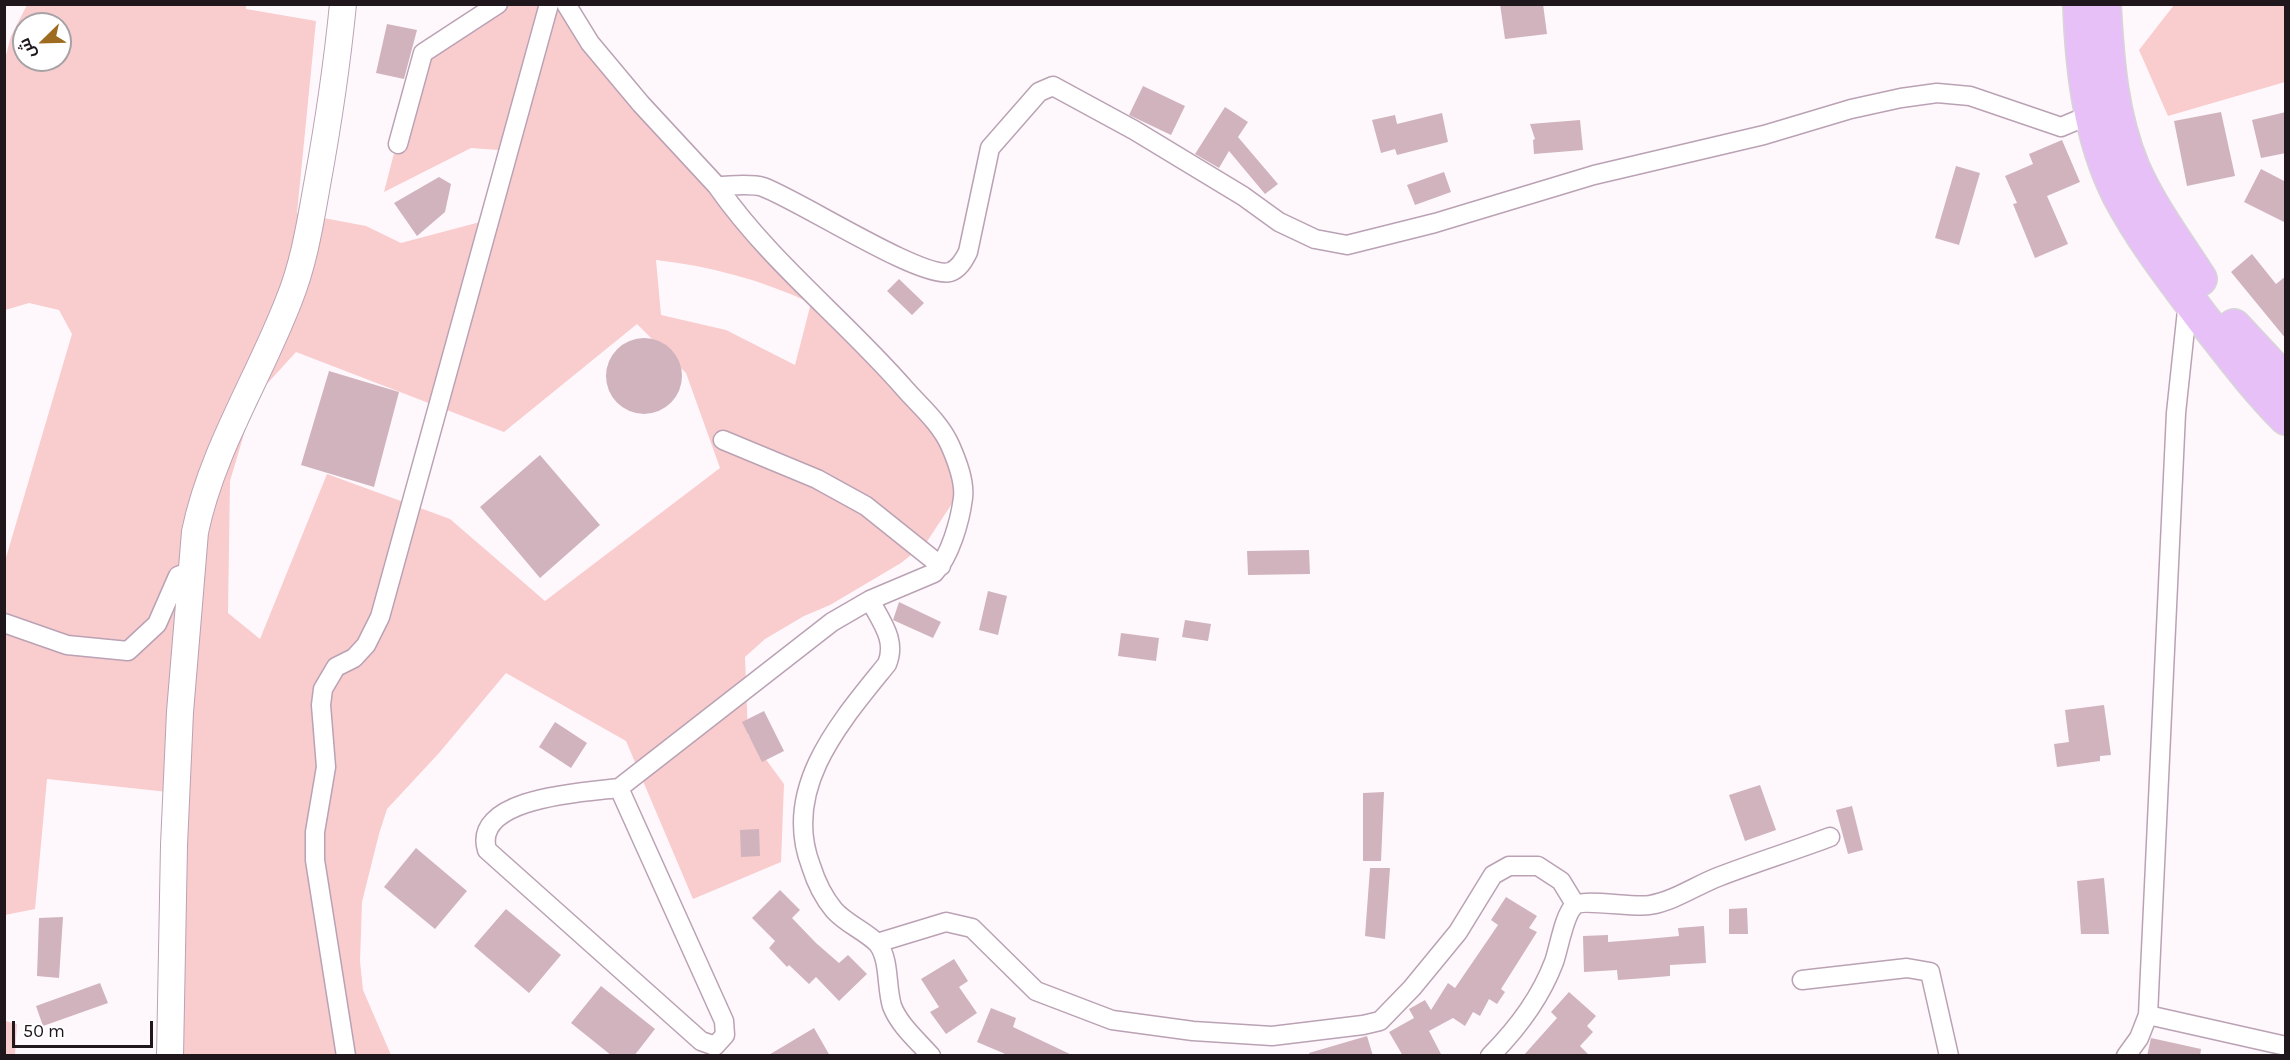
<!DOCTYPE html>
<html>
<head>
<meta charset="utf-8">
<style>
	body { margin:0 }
	#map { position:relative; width:2290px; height:1060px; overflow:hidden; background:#fef8fc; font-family:Karla,Cairo,sans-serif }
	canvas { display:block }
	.frame { position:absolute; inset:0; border:6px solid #20171d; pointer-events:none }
	.north { position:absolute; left:12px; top:12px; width:60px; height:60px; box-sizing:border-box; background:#fff; border:2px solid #a6a2a5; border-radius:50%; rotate:247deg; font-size:16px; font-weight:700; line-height:24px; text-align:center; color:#20171d }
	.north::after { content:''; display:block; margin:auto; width:21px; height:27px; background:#9d6c20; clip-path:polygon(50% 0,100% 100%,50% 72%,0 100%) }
	.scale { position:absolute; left:12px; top:1021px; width:141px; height:27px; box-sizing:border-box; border:3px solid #20171d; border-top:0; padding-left:8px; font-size:18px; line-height:21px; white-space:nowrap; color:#20171d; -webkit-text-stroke:4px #fff; paint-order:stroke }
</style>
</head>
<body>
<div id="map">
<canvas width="2290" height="1060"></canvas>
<div class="frame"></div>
<div class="north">ش</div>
<div class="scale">50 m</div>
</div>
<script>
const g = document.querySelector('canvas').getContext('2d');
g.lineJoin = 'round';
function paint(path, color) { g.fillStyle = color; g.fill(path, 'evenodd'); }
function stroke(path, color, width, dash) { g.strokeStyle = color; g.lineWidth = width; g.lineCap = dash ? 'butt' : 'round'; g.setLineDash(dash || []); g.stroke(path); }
const green = new Path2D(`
	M 27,5 L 246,5 L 246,9 L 316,21 L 297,213 L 366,226 L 401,243 L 480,222 L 499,150 L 471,148 L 384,192 L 418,60 L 507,5 L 576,5 L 607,55 L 936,424 L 959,493 L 926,543 L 901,563 L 830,605 L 804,616 L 765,639 L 745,657 L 748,735 L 784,784 L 781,862 L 693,899 L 626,741 L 506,673 L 439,753 L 387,809 L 379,834 L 362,902 L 360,961 L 363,990 L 391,1055 L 176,1055 L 168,792 L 47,779 L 35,909 L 5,915 L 5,561 L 72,334 L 59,310 L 29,303 L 5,310 L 5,59 L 11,36 ZM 24,24 L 60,24 L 60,60 L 24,60 ZM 656,260 C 711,266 761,280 811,303 L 795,365 L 726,330 L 661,315 ZM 637,324 L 686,373 L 720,468 L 545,601 L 450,519 L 327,474 L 260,639 L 228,613 L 230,481 L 255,397 L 296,352 L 504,432 Z
	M 2174,5 L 2285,5 L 2285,82 L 2168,116 L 2139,50 Z
	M 5,1021 L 17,1024 L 15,1055 L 5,1055 Z`);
const building = new Path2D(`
	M 1500,4 L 1543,4 L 1547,34 L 1505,39 Z
	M 387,24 L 417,30 L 404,79 L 376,73 Z
	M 1143,86 L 1185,106 L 1171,135 L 1129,115 Z
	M 1225,107 L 1248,122 L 1238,137 L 1278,184 L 1265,194 L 1229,151 L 1219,168 L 1195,154 Z
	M 2221,112 L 2235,176 L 2187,186 L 2174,121 Z
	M 2286,112 L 2286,153 L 2261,158 L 2252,120 Z
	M 1442,113 L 1448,142 L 1397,155 L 1395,149 L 1381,153 L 1372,120 L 1395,115 L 1397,124 Z
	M 1580,120 L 1583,150 L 1534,154 L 1533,140 L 1535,139 L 1530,124 Z
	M 2062,140 L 2080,182 L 2047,196 L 2068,244 L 2035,258 L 2013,204 L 2017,203 L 2005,176 L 2033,164 L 2029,154 Z
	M 1956,166 L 1980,173 L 1959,245 L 1935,238 Z
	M 2261,169 L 2286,182 L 2286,223 L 2244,202 Z
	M 1444,172 L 1451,192 L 1415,205 L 1407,185 Z
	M 439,177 L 451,184 L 445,212 L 417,236 L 394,203 Z
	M 2252,254 L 2276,284 L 2286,276 L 2286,339 L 2231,272 Z
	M 899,279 L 924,303 L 912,315 L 887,291 Z
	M606 376a38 38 0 1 1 76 0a38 38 0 1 1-76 0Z
	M 329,371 L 399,392 L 374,487 L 301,465 Z
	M 540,455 L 600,525 L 540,578 L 480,507 Z
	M 1309,550 L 1310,574 L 1248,575 L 1247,551 Z
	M 988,591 L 1007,596 L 998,635 L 979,630 Z
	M 899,602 L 941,622 L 933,638 L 893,620 Z
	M 1185,620 L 1211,624 L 1208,641 L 1182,637 Z
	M 1121,633 L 1159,638 L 1156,661 L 1118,656 Z
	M 2104,705 L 2111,755 L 2100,756 L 2100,761 L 2057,767 L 2054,744 L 2069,742 L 2065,710 Z
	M 764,711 L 784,751 L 762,762 L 742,722 Z
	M 555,722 L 587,743 L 571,768 L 539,747 Z
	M 1760,785 L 1776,830 L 1745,841 L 1729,795 Z
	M 1384,792 L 1381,861 L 1363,861 L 1363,793 Z
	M 1852,806 L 1863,850 L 1848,854 L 1836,810 Z
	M 759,829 L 760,856 L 741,857 L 740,830 Z
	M 416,848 L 467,891 L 435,929 L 384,887 Z
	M 1370,868 L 1390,868 L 1385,939 L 1365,936 Z
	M 2104,878 L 2109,934 L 2081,934 L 2077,881 Z
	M 780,890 L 800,910 L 792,918 L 816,943 L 839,963 L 848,955 L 867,974 L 839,1001 L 816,977 L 809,984 L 789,965 L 787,967 L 769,948 L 775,941 L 752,918 Z
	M 1506,897 L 1537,916 L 1529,928 L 1537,932 L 1501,989 L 1505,992 L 1497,1004 L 1489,999 L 1480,1016 L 1473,1012 L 1465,1026 L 1453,1018 L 1429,1031 L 1442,1056 L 1403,1056 L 1389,1032 L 1414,1018 L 1409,1009 L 1425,1000 L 1431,1010 L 1448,983 L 1455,988 L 1498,925 L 1491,920 Z
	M 1747,908 L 1748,934 L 1729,934 L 1729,909 Z
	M 506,909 L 561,955 L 529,993 L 474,946 Z
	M 63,917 L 59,978 L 37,976 L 39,918 Z
	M 1704,926 L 1706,963 L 1670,965 L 1670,976 L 1646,978 L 1618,980 L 1617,970 L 1584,972 L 1583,936 L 1608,935 L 1608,942 L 1647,939 L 1679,936 L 1678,928 Z
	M 954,959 L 968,981 L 959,987 L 977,1013 L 946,1034 L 930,1012 L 939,1007 L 921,979 Z
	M 100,983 L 108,1003 L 43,1026 L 36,1006 Z
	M 601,986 L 655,1029 L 634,1056 L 612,1056 L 571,1023 Z
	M 1569,992 L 1596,1016 L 1587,1026 L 1593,1032 L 1580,1046 L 1590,1056 L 1523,1056 L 1557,1018 L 1551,1012 Z
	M 991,1008 L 1016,1018 L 1013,1027 L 1074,1056 L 1010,1056 L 977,1042 Z
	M 814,1028 L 830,1056 L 767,1056 Z
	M 1367,1036 L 1373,1056 L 1310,1056 L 1309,1053 Z
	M 2151,1038 L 2201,1049 L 2200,1056 L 2147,1056 Z`);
const street = new Path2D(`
	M 566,4 L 590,43 L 641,104 L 717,186 C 731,186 750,183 763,187 C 799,200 922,280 950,272 C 959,269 964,260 968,252 L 990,148 L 1039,92 L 1053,86 L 1134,130 L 1243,196 L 1279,222 L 1315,239 L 1347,245 L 1435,223 L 1594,175 L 1764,135 L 1851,109 L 1901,98 L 1937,93 L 1970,96 L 2061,127 L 2092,114
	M 398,144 L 423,53 L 498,4
	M 723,440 L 817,479 L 866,506 L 941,566
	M 870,600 C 881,622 897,640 887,664 C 841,721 781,788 811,866 C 816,882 824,898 834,910 C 846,924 866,931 878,944 C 890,960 886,987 892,1006 C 899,1025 918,1041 931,1056
	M 4,623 L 67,645 L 128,651 L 157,624 L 178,576 L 191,571
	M 619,788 L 832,622 L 870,600 L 934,573 C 950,557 960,521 963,498 C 965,481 957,461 950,445 C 940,423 921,407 905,389 C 844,319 770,262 717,186
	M 619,788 L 724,1021 L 725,1035 L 715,1046 L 701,1041 L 487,850 C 471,797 587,792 619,788 Z
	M 877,943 L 946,922 L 972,928 L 1036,991 L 1112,1020 L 1193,1031 L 1272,1036 L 1363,1025 L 1380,1021 L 1412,988 L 1458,932 L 1493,875 L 1509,866 L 1538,866 L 1561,881 L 1575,904
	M 1802,980 L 1907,968 L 1930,972 L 1949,1056
	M 2148,1015 L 2286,1046
	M 346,1056 L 315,860 L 315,832 L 326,767 L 321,705 L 323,689 L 336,667 L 354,658 L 366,645 L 380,617 L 549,4
	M 1490,1056 C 1518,1028 1540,999 1554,962 C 1559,948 1564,915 1574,906 C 1582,898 1633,908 1650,905 C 1674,901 1695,886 1718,877 C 1754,863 1793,851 1830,837
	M 2126,1056 L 2139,1038 L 2148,1015 L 2176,413 L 2188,301`);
const secondary = new Path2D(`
	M 170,1056 L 174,845 L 180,712 L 195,532 C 212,450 259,378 289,300 C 304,263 310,224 317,185 C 328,125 337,65 343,4`);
const highway = new Path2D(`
	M 2080,4 C 2082,68 2090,138 2119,195 C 2142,239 2174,280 2204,320 C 2230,353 2255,387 2286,418
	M 2104,4 C 2107,60 2111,116 2133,168 C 2150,207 2177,243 2200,279
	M 2234,326 L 2286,382`);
paint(green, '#f9ccce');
paint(building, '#d0b3bd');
stroke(street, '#baa2b4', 21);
stroke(secondary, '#baa2b4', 28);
stroke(highway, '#d7d5d6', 36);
stroke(street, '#fff', 18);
stroke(secondary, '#fff', 26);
stroke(highway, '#e7c0f7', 33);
</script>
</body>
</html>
